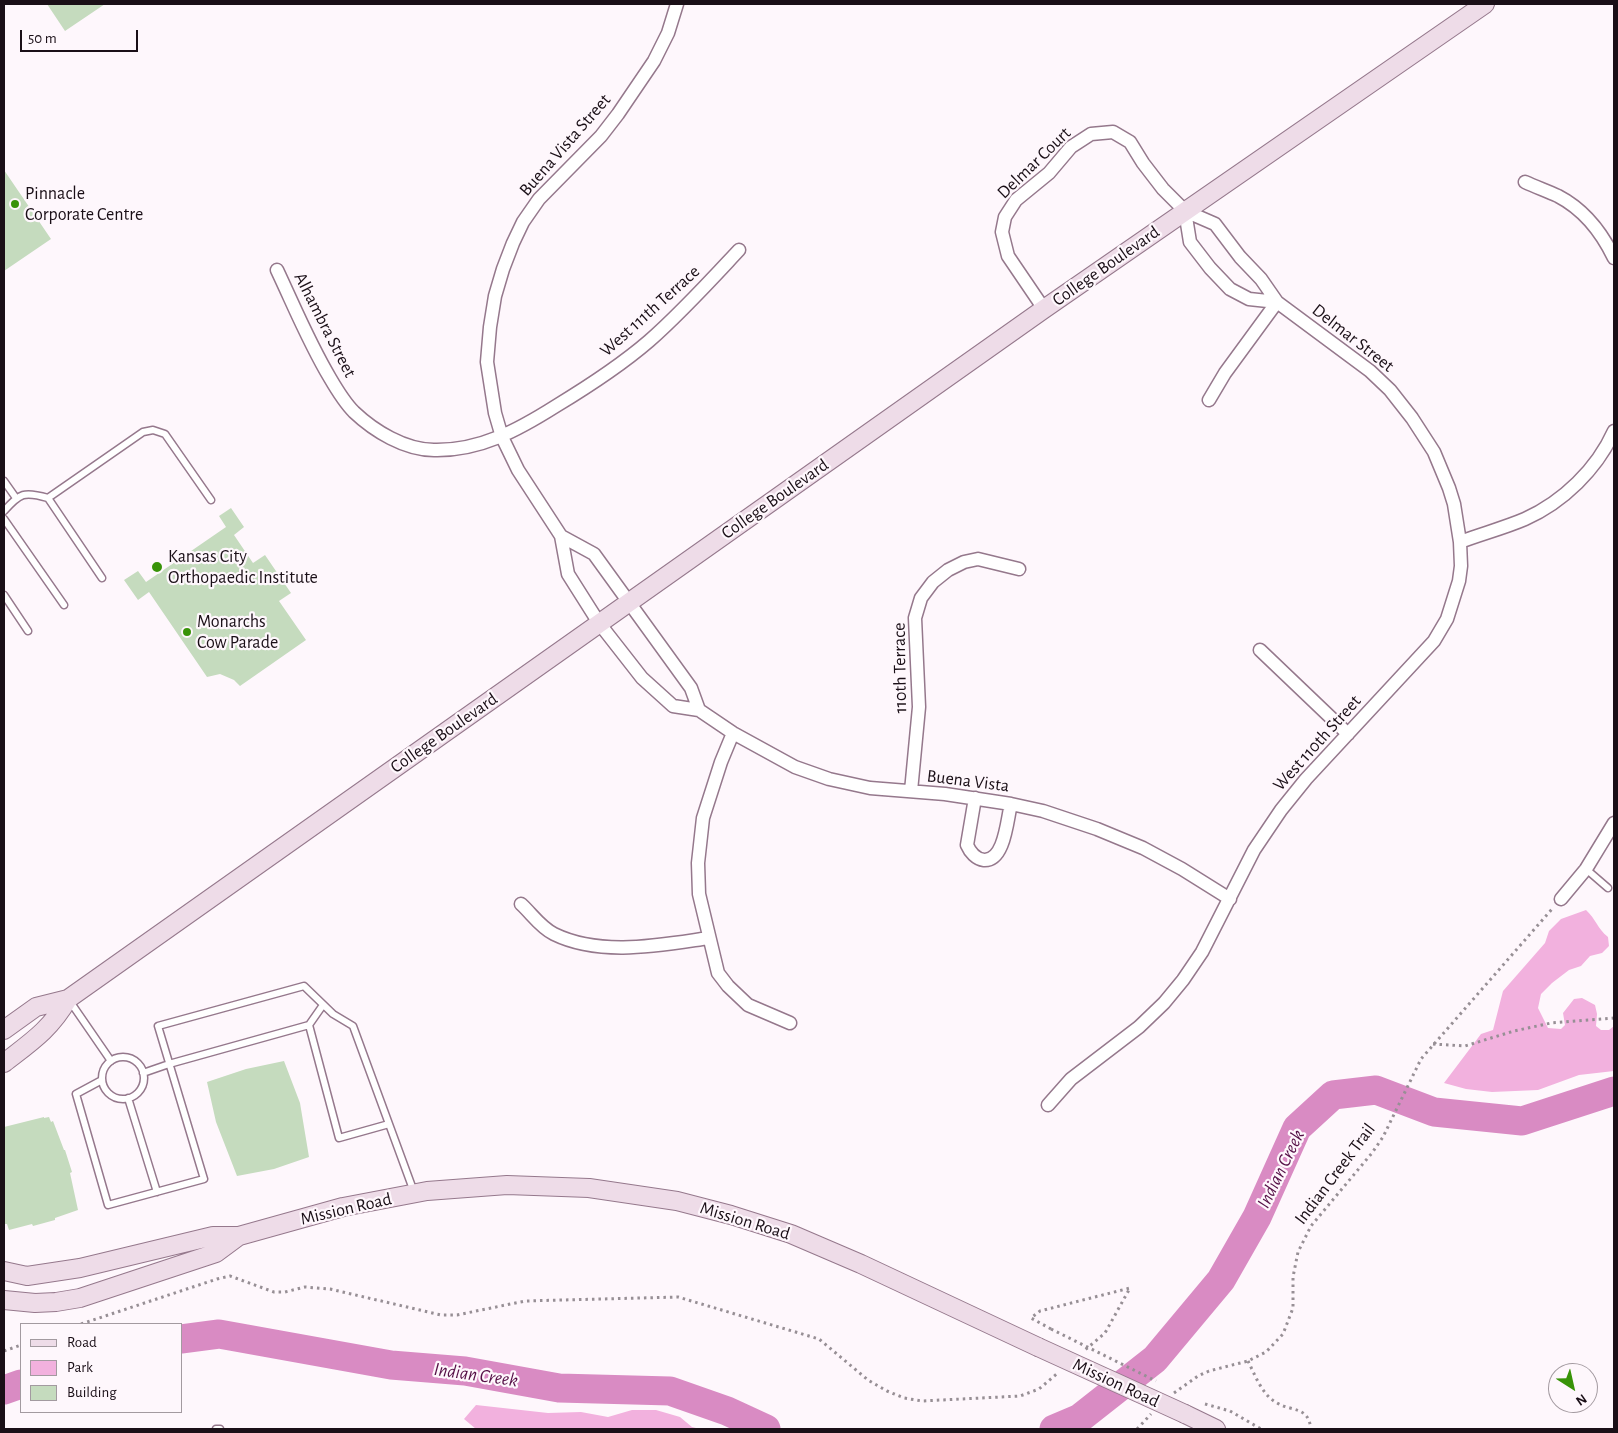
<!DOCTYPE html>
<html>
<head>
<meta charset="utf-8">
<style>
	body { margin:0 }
	#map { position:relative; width:1618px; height:1433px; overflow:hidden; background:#fef7fc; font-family:"Alegreya Sans",sans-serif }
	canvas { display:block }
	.frame { position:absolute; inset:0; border:5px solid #1a0f17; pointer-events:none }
	.legend { position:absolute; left:20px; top:1323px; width:162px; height:90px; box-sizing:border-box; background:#fef7fc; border:1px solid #a39aa0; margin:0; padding:6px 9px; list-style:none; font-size:15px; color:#1a0f17 }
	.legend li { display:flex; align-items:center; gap:10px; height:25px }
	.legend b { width:25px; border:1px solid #a39aa0 }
	.north { position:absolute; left:1548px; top:1363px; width:50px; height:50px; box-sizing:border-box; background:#fef7fc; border:1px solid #a39aa0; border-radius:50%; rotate:145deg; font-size:14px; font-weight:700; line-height:20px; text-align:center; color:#1a0f17 }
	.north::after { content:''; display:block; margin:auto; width:18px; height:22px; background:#389308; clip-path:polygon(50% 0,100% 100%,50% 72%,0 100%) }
	.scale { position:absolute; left:20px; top:30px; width:118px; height:22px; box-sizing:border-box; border:2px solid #1a0f17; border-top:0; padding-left:6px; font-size:15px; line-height:18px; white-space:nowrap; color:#1a0f17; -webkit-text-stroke:4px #fef7fc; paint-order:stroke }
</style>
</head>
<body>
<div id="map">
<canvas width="1618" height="1433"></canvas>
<div class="frame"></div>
<ul class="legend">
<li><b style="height:6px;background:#eedce8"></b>Road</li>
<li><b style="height:14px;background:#f2b1de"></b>Park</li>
<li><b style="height:14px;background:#c5dbbe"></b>Building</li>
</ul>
<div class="north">N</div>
<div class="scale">50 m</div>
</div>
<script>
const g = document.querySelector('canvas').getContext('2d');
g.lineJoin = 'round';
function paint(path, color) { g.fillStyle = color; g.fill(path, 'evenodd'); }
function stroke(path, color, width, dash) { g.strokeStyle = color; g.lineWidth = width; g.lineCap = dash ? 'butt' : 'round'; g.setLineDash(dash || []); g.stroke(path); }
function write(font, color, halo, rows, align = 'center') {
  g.font = font + ' "Alegreya Sans",sans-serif'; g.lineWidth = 4.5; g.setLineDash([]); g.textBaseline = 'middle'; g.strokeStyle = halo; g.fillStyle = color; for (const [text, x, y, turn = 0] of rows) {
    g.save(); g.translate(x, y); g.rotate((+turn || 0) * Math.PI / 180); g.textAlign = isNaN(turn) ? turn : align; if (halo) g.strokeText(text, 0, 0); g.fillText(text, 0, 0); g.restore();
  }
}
const green = new Path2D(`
	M 1586,910 C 1596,919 1597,928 1608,937 L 1609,946 L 1602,953 L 1590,956 L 1581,966 L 1569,970 L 1552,983 L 1541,994 L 1538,1008 L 1548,1028 L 1561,1029 L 1565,1025 L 1563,1013 L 1574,999 L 1582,998 L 1595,1005 L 1597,1014 L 1596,1026 L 1601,1030 L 1609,1030 L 1614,1026 L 1614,1071 L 1579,1075 L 1538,1090 L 1492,1092 L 1466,1089 L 1444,1083 L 1481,1034 L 1493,1030 L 1503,991 L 1545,943 L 1549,931 L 1561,919 Z
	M 476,1405 L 548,1413 L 581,1412 L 608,1417 L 632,1410 L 656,1410 L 680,1417 L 692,1427 L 700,1429 L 476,1429 L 464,1419 Z`);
const river = new Path2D(`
	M 181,1339 L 219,1334 L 391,1365 L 465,1371 L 559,1388 L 670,1391 L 727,1411 L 766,1429
	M 4,1390 L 21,1384
	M 1054,1429 L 1080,1418 L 1155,1359 L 1221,1280 L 1257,1217 L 1297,1128 L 1333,1095 L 1376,1090 L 1434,1112 L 1522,1121 L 1614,1091`);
const building = new Path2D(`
	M 47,4 L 105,4 L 65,31 Z
	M 4,170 L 51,239 L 4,271 Z
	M 231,508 L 244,527 L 234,535 L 253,563 L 265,555 L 291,593 L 279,601 L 306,640 L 240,686 L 234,680 L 220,674 L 207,677 L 149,592 L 138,600 L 124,580 L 138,571 L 146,582 L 226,527 L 219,516 Z
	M 284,1061 L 300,1103 L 309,1157 L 274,1169 L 237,1176 L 216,1122 L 207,1082 L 246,1069 Z
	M 44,1117 L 44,1118 L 49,1117 L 51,1122 L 53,1121 L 64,1150 L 65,1150 L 72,1172 L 70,1173 L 78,1210 L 55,1218 L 55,1220 L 33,1226 L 32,1224 L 9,1230 L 7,1224 L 4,1224 L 4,1127 Z`);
const path = new Path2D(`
	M 1433,1044 L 1465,1046 L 1514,1031 L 1551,1023 L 1614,1018
	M 81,1324 L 217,1279 L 230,1276 L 274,1292 L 285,1292 L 305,1287 L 330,1289 L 441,1315 L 457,1315 L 525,1301 L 678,1297 L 819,1339 L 868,1380 L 887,1391 L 904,1398 L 922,1401 L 1020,1396 L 1039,1389 L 1059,1372
	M 1051,1329 L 1031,1318 L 1040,1311 L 1130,1288 L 1105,1333 L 1085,1350
	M 4,1351 L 21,1345
	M 1248,1361 C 1255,1375 1262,1395 1277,1403 C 1293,1412 1308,1406 1311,1429
	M 1174,1393 L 1198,1376 L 1209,1371 L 1248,1361 L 1266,1352 L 1283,1334 L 1293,1308 L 1293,1277 L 1298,1252 L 1311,1226 L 1372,1153 L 1383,1137 L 1421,1059 L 1552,909
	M 1205,1404 L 1230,1411 L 1261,1429
	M 1137,1429 L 1151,1414`);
const service = new Path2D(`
	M 4,481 L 16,498
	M 48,498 L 143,432 L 153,430 L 165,434 L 211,500
	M 4,511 C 20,493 24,491 48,498 L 102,578
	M 4,519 L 64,605
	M 4,595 L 28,631
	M 1586,869 L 1608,888
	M 69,1000 L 111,1061
	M 309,1025 L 323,1005
	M102 1078a21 21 0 1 1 42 0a21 21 0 1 1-42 0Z
	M 143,1073 L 169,1064 L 309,1025 L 339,1138 L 389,1124
	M 102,1080 L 76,1094 L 108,1205 L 204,1179 L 158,1026 L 304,986 L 333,1014 L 353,1026 L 414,1192
	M 128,1098 L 157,1192
	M 216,1429 L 220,1429`);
const minor = new Path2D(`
	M 677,4 L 668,33 L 654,61 L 618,114 L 601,136 L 539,199 L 523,222 L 513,243 L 503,269 L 495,296 L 490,327 L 487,362 L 495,413 L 502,437 L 518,470 L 561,536 L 568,574 L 599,623 L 642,678 L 673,706 L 699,710 L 733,733 L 795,767 L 829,779 L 870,788 L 945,794 L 1011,804 L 1043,811 L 1097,829 L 1143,848 L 1182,869 L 1230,899
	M 1525,182 C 1536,187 1547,191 1558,196 C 1583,209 1602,233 1614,258
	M 1185,211 L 1190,242 L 1210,268 L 1230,289 L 1249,299 L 1277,302
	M 277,270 C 294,306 309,343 330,378 C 337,390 344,402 354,412 C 374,431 405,450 434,450 C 480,451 518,430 556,406 C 589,386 620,366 649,341 C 681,313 710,281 739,250
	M 1044,309 L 1008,256 L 1002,232 L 1005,217 L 1016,200 L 1049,173 L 1071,147 L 1091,134 L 1113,132 L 1130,142 L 1143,163 L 1163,189 L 1185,211 L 1215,224 L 1240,257 L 1261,279 L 1277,302 L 1370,371 L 1390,390 L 1412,418 L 1434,452 L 1449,488 L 1454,504 L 1460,542 L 1461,566 L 1459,581 L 1447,619 L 1434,641 L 1306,779 L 1281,810 L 1254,850 L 1202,952 L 1183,980 L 1164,1003 L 1139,1027 L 1071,1079 L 1048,1105
	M 1209,400 L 1225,373 L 1277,302
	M 561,536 L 594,554 L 691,688 L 699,710
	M 1460,542 C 1481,534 1504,528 1525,519 C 1563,502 1597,469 1614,431
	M 1260,650 L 1348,734
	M 733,733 L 721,762 L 703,818 L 698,863 L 699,894 L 718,973 L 728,986 L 748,1005 L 790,1023
	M 911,791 L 919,707 L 915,618 L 921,598 L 933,582 L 948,570 L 964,562 L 978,559 L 1019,569
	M 975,798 L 967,845 C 970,852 976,859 984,860 C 1005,861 1007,819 1011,804
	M 1561,899 L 1586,869 L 1614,823
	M 521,904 C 532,914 540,927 554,934 C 601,957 660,945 709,938`);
const secondary = new Path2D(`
	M 4,1030 L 36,1007 L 68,999 L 1044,309 L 1485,4
	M 4,1063 C 31,1042 50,1030 68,999
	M 4,1271 L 27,1276 L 80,1268 L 213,1236 L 239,1236 L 343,1207 L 427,1191 L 507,1185 L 589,1188 L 677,1201 L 731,1215 L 791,1234 L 861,1264 L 1038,1347
	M 4,1300 L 35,1303 L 56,1302 L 80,1298 L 216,1253 L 239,1236
	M 1185,1414 L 1216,1429`);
const pathBridge = new Path2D(`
	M 1051,1329 L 1156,1381`);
const secondaryBridge = new Path2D(`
	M 1038,1347 L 1185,1414`);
const markers = [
	[15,204,5,"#389308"],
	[157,567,6,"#389308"],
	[187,632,5,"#389308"]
];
const streetNames = [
	["Buena Vista Street",565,145,-49],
	["Delmar Court",1034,163,-44],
	["College Boulevard",1106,266,-35],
	["West 111th Terrace",650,311,-42],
	["Alhambra Street",325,325,63],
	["Delmar Street",1353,338,38],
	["College Boulevard",775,499,-35],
	["110th Terrace",900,668,-91],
	["College Boulevard",444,733,-35],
	["West 110th Street",1317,743,-48],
	["Buena Vista",968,781,7],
	["Indian Creek Trail",1335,1174,-53],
	["Mission Road",346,1209,-13],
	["Mission Road",745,1221,17],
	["Mission Road",1116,1383,25]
];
const poiNames = [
	["Pinnacle",25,194],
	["Corporate Centre",25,215],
	["Kansas City",168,557],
	["Orthopaedic Institute",168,578],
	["Monarchs",197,622],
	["Cow Parade",197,643]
];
const waterNames = [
	["Indian Creek",1281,1169,-64],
	["Indian Creek",476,1375,8]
];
paint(green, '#f2b1de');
stroke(river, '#d98bc3', 29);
paint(building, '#c5dbbe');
stroke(service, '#95788c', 9);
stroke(minor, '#95788c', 15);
stroke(secondary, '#95788c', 20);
stroke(path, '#978f95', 3, [2.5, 4]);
stroke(service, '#fff', 6);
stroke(minor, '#fff', 12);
stroke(secondary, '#eedce8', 18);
stroke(secondaryBridge, '#95788c', 20, []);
stroke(pathBridge, '#978f95', 3, [2.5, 4]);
stroke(secondaryBridge, '#eedce8', 18);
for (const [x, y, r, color] of markers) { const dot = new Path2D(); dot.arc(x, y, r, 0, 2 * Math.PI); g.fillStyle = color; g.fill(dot); stroke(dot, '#fef7fc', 2); }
write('18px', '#1a0f17', '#fef7fc', streetNames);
write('18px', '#1a0f17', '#fef7fc', poiNames, 'left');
write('italic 19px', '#550f46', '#fef7fc', waterNames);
</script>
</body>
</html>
